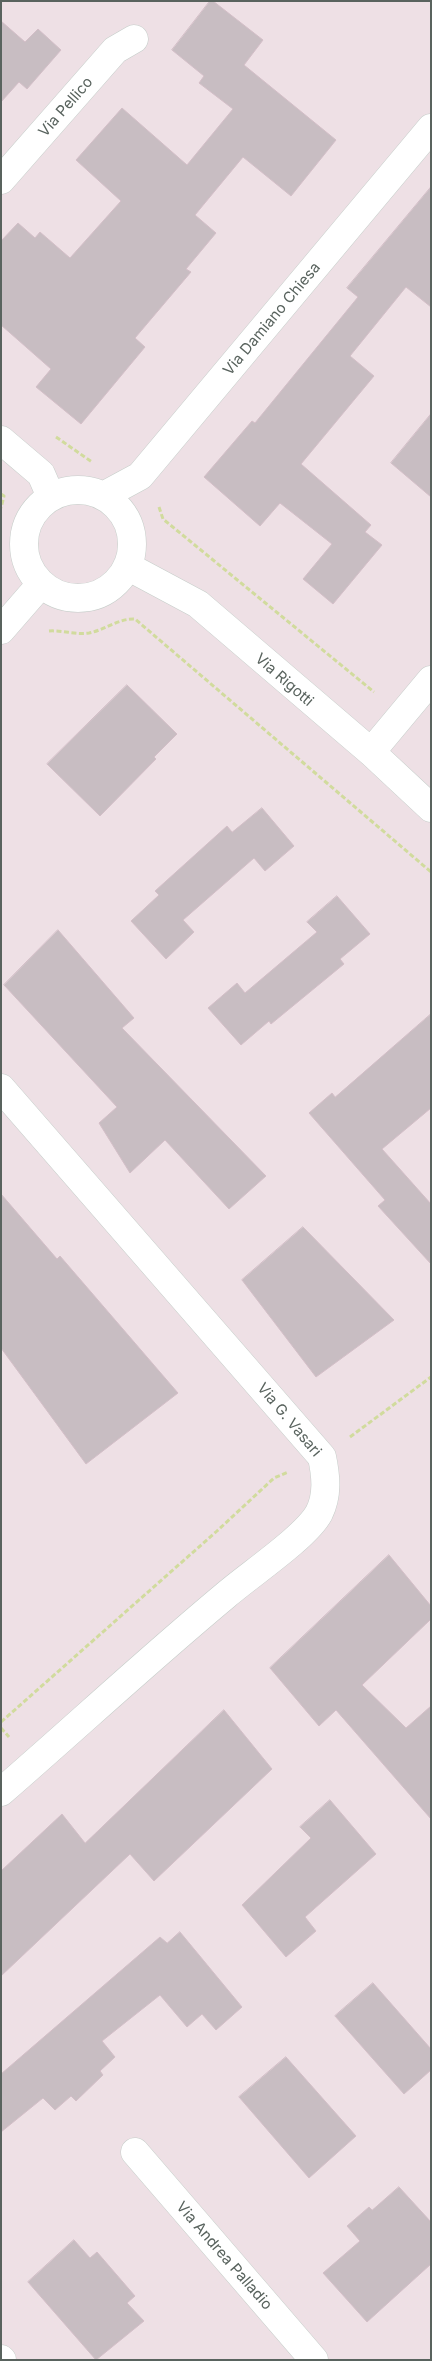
<!DOCTYPE html>
<html>
<head>
<meta charset="utf-8">
<style>
	body { margin:0 }
	#map { position:relative; width:432px; height:2361px; overflow:hidden; background:#eee0e5; font-family:Inter,sans-serif }
	canvas { display:block }
	.frame { position:absolute; inset:0; border:2px solid #59635e; pointer-events:none }
</style>
</head>
<body>
<div id="map">
<canvas width="432" height="2361"></canvas>
<div class="frame"></div>
</div>
<script>
const g = document.querySelector('canvas').getContext('2d');
g.lineJoin = 'round';
function paint(path, color) { g.fillStyle = color; g.fill(path, 'evenodd'); }
function stroke(path, color, width, dash) { g.strokeStyle = color; g.lineWidth = width; g.lineCap = dash ? 'butt' : 'round'; g.setLineDash(dash || []); g.stroke(path); }
function write(font, color, halo, rows, align = 'center') {
  g.font = font + ' Inter,sans-serif'; g.lineWidth = 5; g.setLineDash([]); g.textBaseline = 'middle'; g.strokeStyle = halo; g.fillStyle = color; for (const [text, x, y, turn = 0] of rows) {
    g.save(); g.translate(x, y); g.rotate((+turn || 0) * Math.PI / 180); g.textAlign = isNaN(turn) ? turn : align; if (halo) g.strokeText(text, 0, 0); g.fillText(text, 0, 0); g.restore();
  }
}
const building = new Path2D(`
	M 210,1 L 213,1 L 263,40 L 244,65 L 336,140 L 291,196 L 243,157 L 195,215 L 216,233 L 186,269 L 191,272 L 135,338 L 145,347 L 81,424 L 36,387 L 51,369 L 1,325 L 1,241 L 18,223 L 35,238 L 40,232 L 70,258 L 121,201 L 76,160 L 122,108 L 187,165 L 233,109 L 199,83 L 204,76 L 172,50 Z
	M 1,21 L 25,42 L 38,29 L 61,50 L 27,89 L 19,82 L 1,102 Z
	M 431,187 L 431,307 L 406,287 L 350,356 L 374,376 L 301,464 L 371,525 L 365,532 L 382,545 L 333,604 L 303,579 L 332,544 L 280,503 L 260,526 L 204,477 L 252,421 L 255,423 L 358,297 L 347,288 Z
	M 431,414 L 431,497 L 391,463 Z
	M 127,685 L 177,734 L 154,757 L 156,759 L 100,816 L 47,764 Z
	M 262,808 L 294,846 L 265,871 L 254,858 L 183,920 L 194,932 L 166,959 L 131,921 L 159,895 L 155,891 L 227,826 L 232,832 Z
	M 337,896 L 370,934 L 340,959 L 344,964 L 271,1024 L 269,1021 L 241,1045 L 208,1008 L 237,983 L 245,993 L 317,932 L 307,922 Z
	M 58,930 L 134,1018 L 122,1028 L 266,1176 L 229,1209 L 165,1140 L 130,1173 L 99,1123 L 117,1107 L 4,985 Z
	M 431,1014 L 431,1108 L 382,1149 L 431,1204 L 431,1264 L 378,1206 L 385,1200 L 309,1113 L 332,1093 L 335,1097 Z
	M 1,1194 L 57,1259 L 60,1256 L 178,1393 L 86,1464 L 1,1348 Z
	M 303,1227 L 394,1320 L 316,1377 L 242,1280 Z
	M 389,1555 L 431,1606 L 431,1619 L 362,1685 L 406,1728 L 431,1706 L 431,1819 L 336,1710 L 319,1726 L 270,1668 Z
	M 224,1710 L 272,1769 L 154,1881 L 130,1854 L 1,1976 L 1,1871 L 62,1814 L 85,1843 Z
	M 330,1800 L 376,1854 L 305,1917 L 316,1931 L 286,1957 L 242,1905 L 311,1838 L 300,1827 Z
	M 180,1932 L 242,2007 L 216,2030 L 202,2014 L 187,2027 L 160,1995 L 102,2041 L 115,2057 L 100,2071 L 103,2075 L 76,2101 L 71,2096 L 55,2110 L 43,2098 L 1,2132 L 1,2074 L 160,1937 L 167,1943 Z
	M 373,1983 L 431,2049 L 431,2070 L 404,2094 L 335,2016 Z
	M 286,2057 L 356,2136 L 309,2178 L 239,2097 Z
	M 399,2187 L 431,2222 L 431,2264 L 367,2322 L 323,2273 L 360,2241 L 347,2226 L 369,2207 L 372,2210 Z
	M 74,2240 L 90,2258 L 97,2252 L 135,2296 L 127,2303 L 144,2321 L 96,2360 L 28,2282 Z`);
const path = new Path2D(`
	M 56,437 L 92,462
	M 1,494 L 4,496 L 1,508
	M 159,507 L 163,519 L 374,692
	M 49,631 C 62,630 76,635 89,633 C 105,630 119,618 135,619 L 431,872
	M 350,1437 L 431,1377
	M 1,1722 L 217,1531 L 274,1478 L 288,1472
	M 1,1728 L 9,1737`);
const minor = new Path2D(`
	M 1,180 L 115,50 L 134,39
	M 1,440 L 41,474 L 51,497
	M24 544a54 54 0 1 1 108 0a54 54 0 1 1-108 0Z
	M 103,496 L 140,476 L 431,128
	M 127,566 L 198,604 L 371,752 L 431,808
	M 1,630 L 41,584
	M 371,752 L 431,680
	M 1,1088 L 322,1457 C 326,1476 328,1495 319,1513 C 306,1537 249,1575 226,1595 C 149,1659 76,1727 1,1792
	M 135,2152 L 314,2360
	M 1,2359 L 2,2360`);
const streetNames = [
	["Via Pellico",66,107,-49],
	["Via Damiano Chiesa",272,319,-50],
	["Via Rigotti",284,680,41],
	["Via G. Vasari",289,1420,50],
	["Via Andrea Palladio",224,2256,49]
];
paint(building, '#c8bdc2');
stroke(building, '#d3bec7', 1);
stroke(minor, '#c5cdc9', 29);
stroke(path, '#d1db9d', 3, [5, 2.5]);
stroke(minor, '#fff', 28);
write('15px', '#59635e', '#fff', streetNames);
</script>
</body>
</html>
